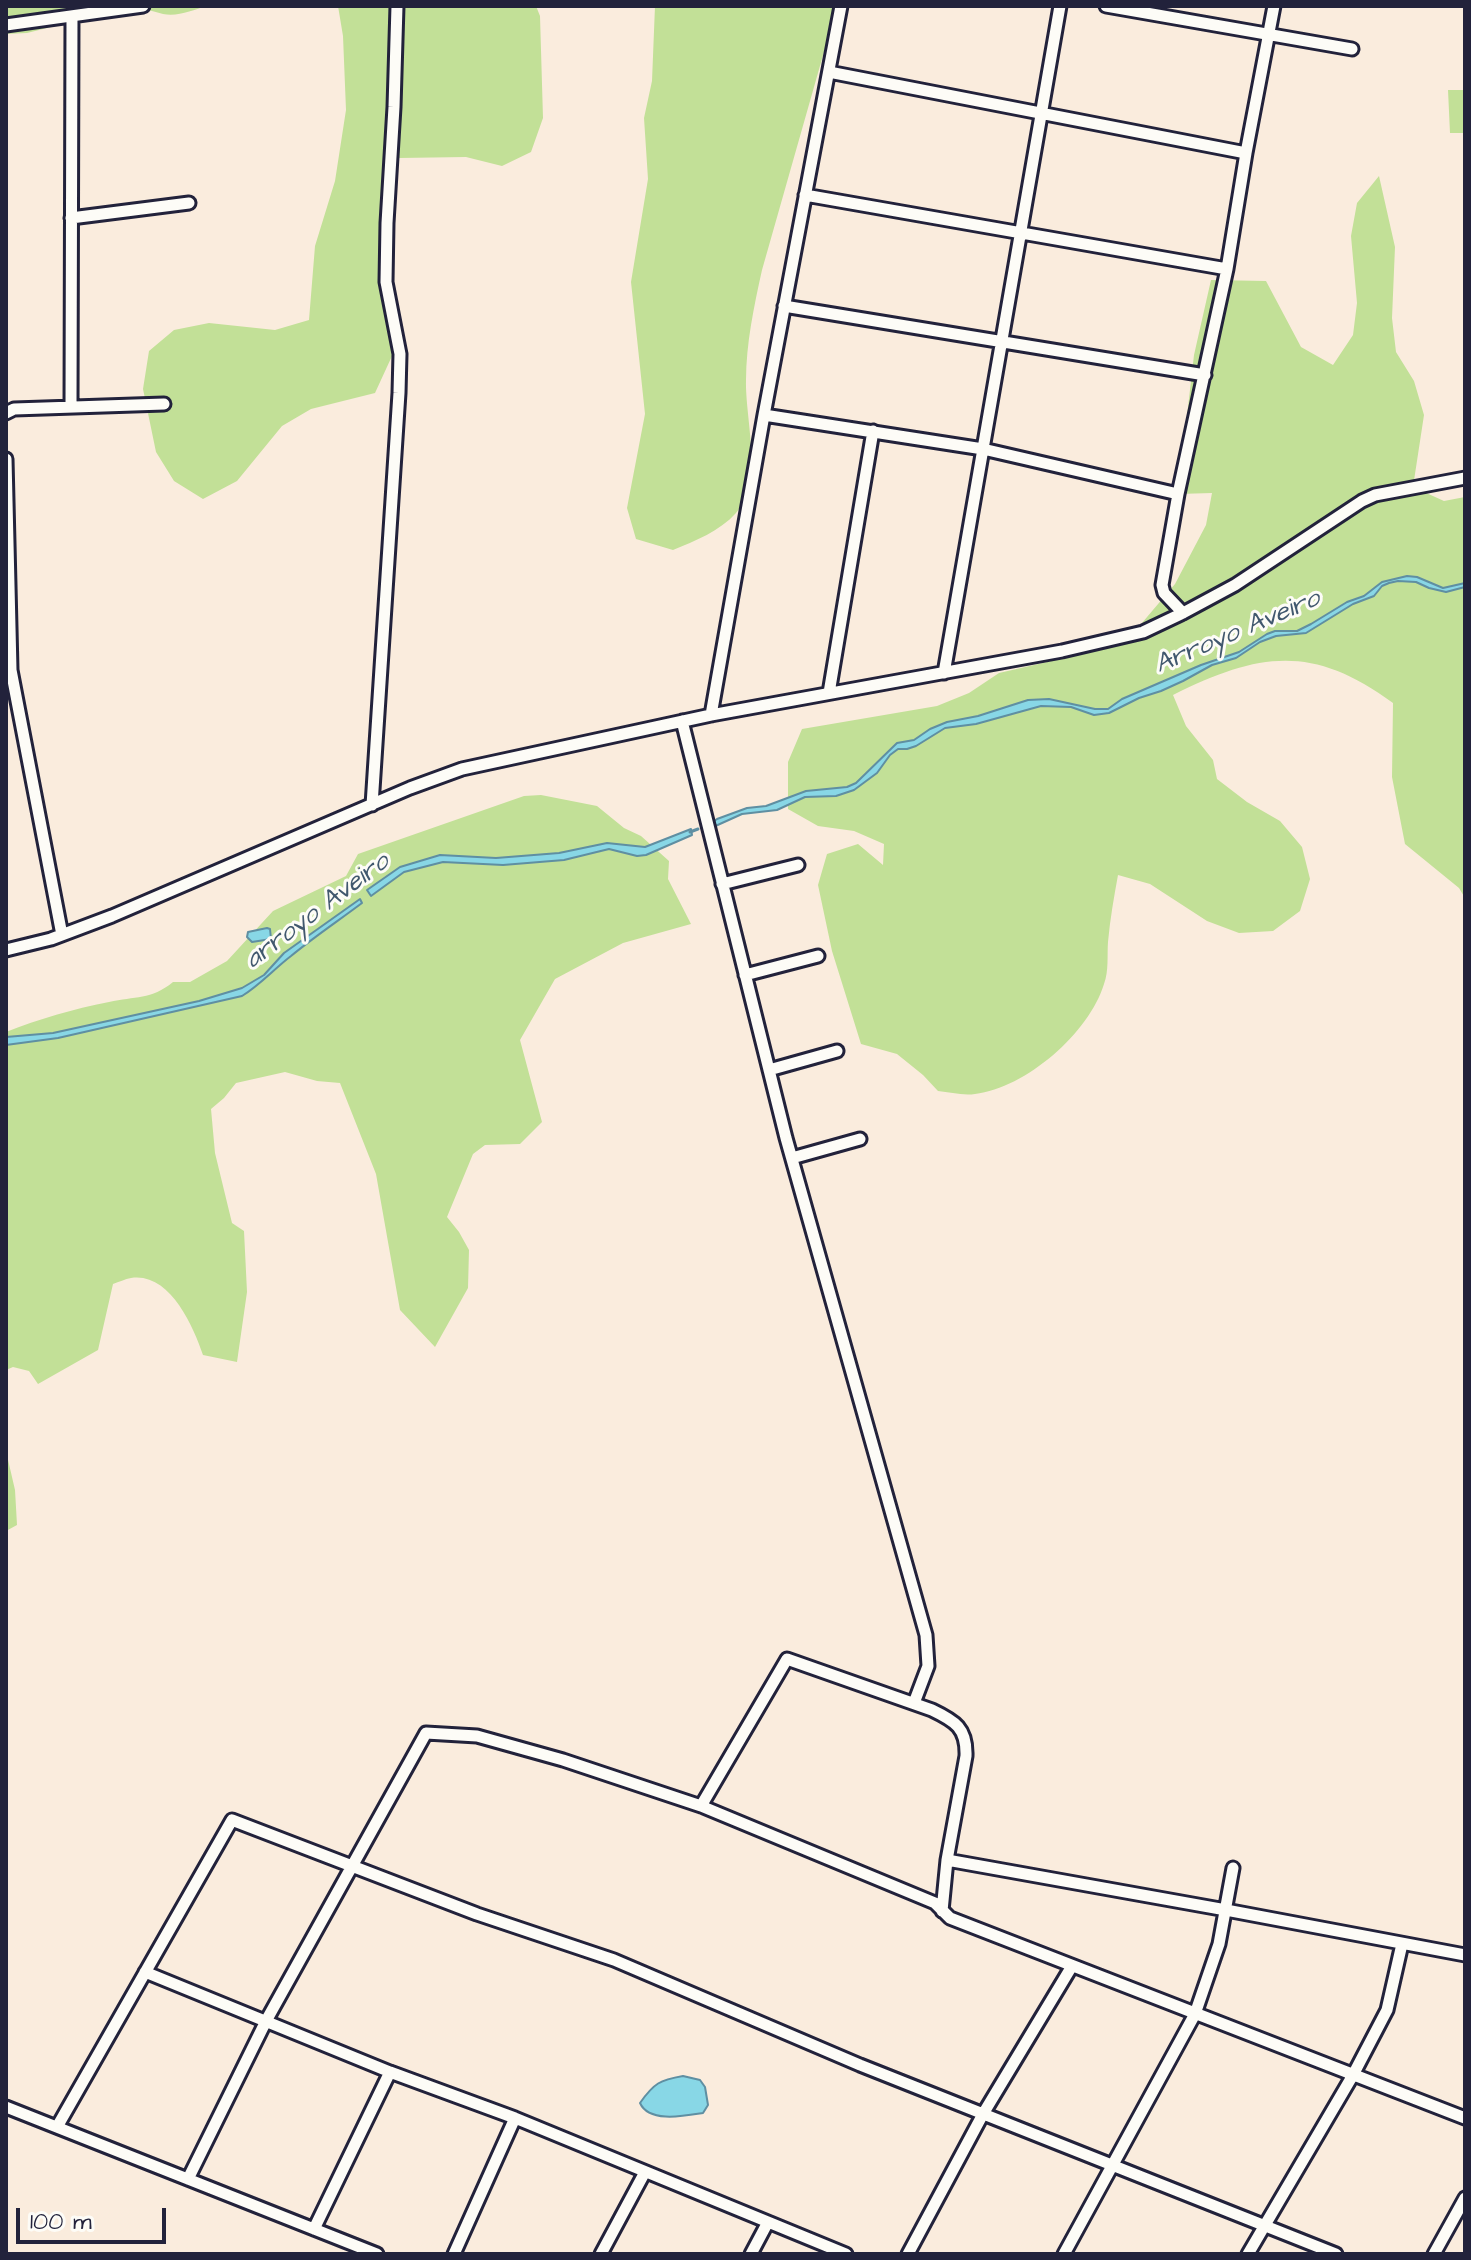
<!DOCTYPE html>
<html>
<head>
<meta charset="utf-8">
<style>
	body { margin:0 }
	#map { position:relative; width:1471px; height:2260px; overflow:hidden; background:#faecdd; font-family:"Architects Daughter",sans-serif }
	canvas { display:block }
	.frame { position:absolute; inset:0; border:8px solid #22223b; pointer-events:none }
	.scale { position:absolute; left:16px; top:2208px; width:150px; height:36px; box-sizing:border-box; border:4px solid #22223b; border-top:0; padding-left:10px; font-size:24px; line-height:28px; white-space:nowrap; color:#22223b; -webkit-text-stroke:6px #fdfcf7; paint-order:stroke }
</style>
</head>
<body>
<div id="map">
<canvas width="1471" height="2260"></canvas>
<div class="frame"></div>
<div class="scale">100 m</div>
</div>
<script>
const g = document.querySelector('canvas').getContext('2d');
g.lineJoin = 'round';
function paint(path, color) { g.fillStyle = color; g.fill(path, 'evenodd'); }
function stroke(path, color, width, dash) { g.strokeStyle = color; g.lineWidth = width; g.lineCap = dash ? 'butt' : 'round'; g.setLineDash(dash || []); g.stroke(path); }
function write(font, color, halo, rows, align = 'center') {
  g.font = font + ' "Architects Daughter",sans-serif'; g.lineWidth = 6; g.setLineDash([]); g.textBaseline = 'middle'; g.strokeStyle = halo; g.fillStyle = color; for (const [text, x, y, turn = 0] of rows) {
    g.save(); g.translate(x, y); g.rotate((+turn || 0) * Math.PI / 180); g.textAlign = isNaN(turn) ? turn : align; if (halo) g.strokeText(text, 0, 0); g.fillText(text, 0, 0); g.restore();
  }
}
const green = new Path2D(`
	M 6,6 L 207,6 C 193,10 178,17 163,14 C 152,11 142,8 131,7 L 27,33 L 6,34 Z
	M 338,6 L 536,6 L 540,16 L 543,118 L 531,152 L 502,166 L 466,157 L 399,158 L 384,245 L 391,319 L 392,356 L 375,393 L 311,409 L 282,426 L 237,481 L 203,499 L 174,481 L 156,452 L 143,389 L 149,351 L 174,330 L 209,323 L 275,330 L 309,320 L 315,246 L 335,181 L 346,110 L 343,36 Z
	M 655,6 L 837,6 L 762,270 C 754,306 746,344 746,380 C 745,419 764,481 736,513 C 720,531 695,541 673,550 L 636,539 L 627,508 L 645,414 L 631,282 L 648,179 L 644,118 L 652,81 Z
	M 1448,90 L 1465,90 L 1465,133 L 1450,133 Z
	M 1379,176 L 1395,247 L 1392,318 L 1396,352 L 1414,381 L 1424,415 L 1413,487 L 1444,501 L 1465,497 L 1465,898 L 1459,888 L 1405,844 L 1392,777 L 1393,703 C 1313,644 1259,652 1173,695 L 1186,726 L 1213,760 L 1217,779 L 1247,802 L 1280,821 L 1302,847 L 1310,879 L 1300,911 L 1273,931 L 1239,933 L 1207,921 L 1150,884 L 1118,875 C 1114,897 1110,919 1108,942 C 1107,955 1109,971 1104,984 C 1089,1033 1026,1088 975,1094 C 963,1096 950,1092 938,1091 L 923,1075 L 897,1054 L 861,1044 L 832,951 L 818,885 L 827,854 L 858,844 L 883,865 L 884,844 L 854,831 L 818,826 L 788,809 L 788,762 L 802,729 L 937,706 L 969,693 L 999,673 L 1091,652 L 1119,634 L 1136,630 L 1175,584 L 1206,525 L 1212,493 L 1178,494 L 1194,355 L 1211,280 L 1266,281 L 1301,347 L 1333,365 L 1353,335 L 1357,303 L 1351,236 L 1357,203 Z
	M 541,795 L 597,806 L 624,828 L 641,836 L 669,861 L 668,879 L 691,924 L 623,943 L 555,979 L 520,1040 L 542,1122 L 520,1144 L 485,1145 L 473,1154 L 447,1217 L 459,1232 L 469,1250 L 468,1288 L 435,1347 L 400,1310 L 376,1174 L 340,1083 L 317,1081 L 285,1072 L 236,1083 L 224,1098 L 211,1109 L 215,1153 L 232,1223 L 244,1231 L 247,1292 L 237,1362 L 203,1355 C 193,1325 169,1272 131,1278 C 125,1279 119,1282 113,1284 L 98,1350 L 38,1384 L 29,1371 L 13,1367 L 6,1370 L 6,1032 C 39,1019 73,1009 109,1002 C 135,996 151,1000 173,982 L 190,982 L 227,961 L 273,911 L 346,876 L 358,854 L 524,796 Z
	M 6,1451 L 15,1490 L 17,1525 L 6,1531 Z`);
const water = new Path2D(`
	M 1407,576 L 1417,577 L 1443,588 L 1465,583 L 1465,587 L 1446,592 L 1429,588 L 1416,582 L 1398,581 L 1389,583 L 1382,586 L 1374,596 L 1353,604 L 1306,633 L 1276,636 L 1260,642 L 1236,658 L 1212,665 L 1183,681 L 1161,691 L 1139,698 L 1109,713 L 1094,715 L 1071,707 L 1041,706 L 976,724 L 945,728 L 916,746 L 907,749 L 898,749 L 890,755 L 877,773 L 854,790 L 836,796 L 805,797 L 777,810 L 742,814 L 711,828 L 709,825 L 717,819 L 747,808 L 766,806 L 806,791 L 847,787 L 856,783 L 897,743 L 914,740 L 930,729 L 947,722 L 978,716 L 1028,700 L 1049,699 L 1095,709 L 1108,709 L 1122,699 L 1201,665 L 1239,652 L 1267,634 L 1275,631 L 1297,631 L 1311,624 L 1347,602 L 1364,596 L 1382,582 Z
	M 691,829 L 692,835 L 646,855 L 637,856 L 609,849 L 564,860 L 503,865 L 443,862 L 404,872 L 371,896 L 367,890 L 400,867 L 440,855 L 496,858 L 559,853 L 607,843 L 645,847 Z
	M 360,899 L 362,903 C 338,921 314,937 291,956 C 274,969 260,985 242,996 L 58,1038 L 6,1045 L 6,1037 L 53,1033 L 199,1001 L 242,988 L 264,975 L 284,953 Z
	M 267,928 L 270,929 L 271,939 L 252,942 L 247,937 L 248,932 Z
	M 683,2076 L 700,2080 L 705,2087 L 708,2105 L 703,2113 C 684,2116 649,2123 640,2103 C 654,2083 660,2080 683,2076 Z`);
const stream = new Path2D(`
	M 690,832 L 698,829`);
const street = new Path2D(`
	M 1106,6 L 1352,49
	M 6,25 L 143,6
	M 829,72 L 1246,153
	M 805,195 L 1227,269
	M 71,218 L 189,203
	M 784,306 L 1205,375
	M 71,406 L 72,16
	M 6,413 L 14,409 L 164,404
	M 764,415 L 983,449 L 1178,494
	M 6,459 L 11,670 L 62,935
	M 1183,613 L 1164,593 L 1162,585 L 1178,494 L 1227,269 L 1246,153 L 1274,6
	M 944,673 L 1060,6
	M 829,693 L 873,431
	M 711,715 L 764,415 L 841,6
	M 682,721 L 786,1138 L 926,1635 L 928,1666 L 914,1703
	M 372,805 L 399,393 L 400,354 L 386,282 L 387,223 L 394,107 L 397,6
	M 722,884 L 798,865
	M 6,950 L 51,939 L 112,916 L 410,788 L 462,769 L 711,715 L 1062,651 L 1143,632 L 1183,613 L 1235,585 L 1362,501 L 1375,495 L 1465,478
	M 745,975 L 818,956
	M 769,1070 L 837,1051
	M 792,1158 L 860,1139
	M 701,1806 L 787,1659 L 932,1710 C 955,1721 967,1728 966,1756 L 947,1860 L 942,1911
	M 947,1860 L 1226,1910 L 1465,1955
	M 145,1972 L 390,2072 L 515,2118 L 846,2254
	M 6,2107 L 377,2254
	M 57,2127 L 232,1820 L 477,1914 L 614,1960 L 860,2065 L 1336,2254
	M 188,2179 L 266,2021 L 426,1733 L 477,1736 L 563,1760 L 701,1806 L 935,1903 L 950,1918 L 1465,2118
	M 314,2229 L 390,2072
	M 454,2254 L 515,2118
	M 601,2254 L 645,2172
	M 751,2254 L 768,2222
	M 908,2254 L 983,2114 L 1072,1966
	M 1064,2254 L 1195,2014 L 1219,1944 L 1233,1868
	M 1248,2254 L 1353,2075 L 1387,2010 L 1402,1944
	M 1434,2254 L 1465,2198`);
const waterNames = [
	["Arroyo Aveiro",1238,633,-23],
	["arroyo Aveiro",318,912,-37]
];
paint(green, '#c2e097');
paint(water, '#88d7e6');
stroke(water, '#5f8fa2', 2);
stroke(stream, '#5f8fa2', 3);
stroke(street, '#22223b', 17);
stroke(street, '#fdfcf7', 11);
write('italic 26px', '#41586e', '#fdfcf7', waterNames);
</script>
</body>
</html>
